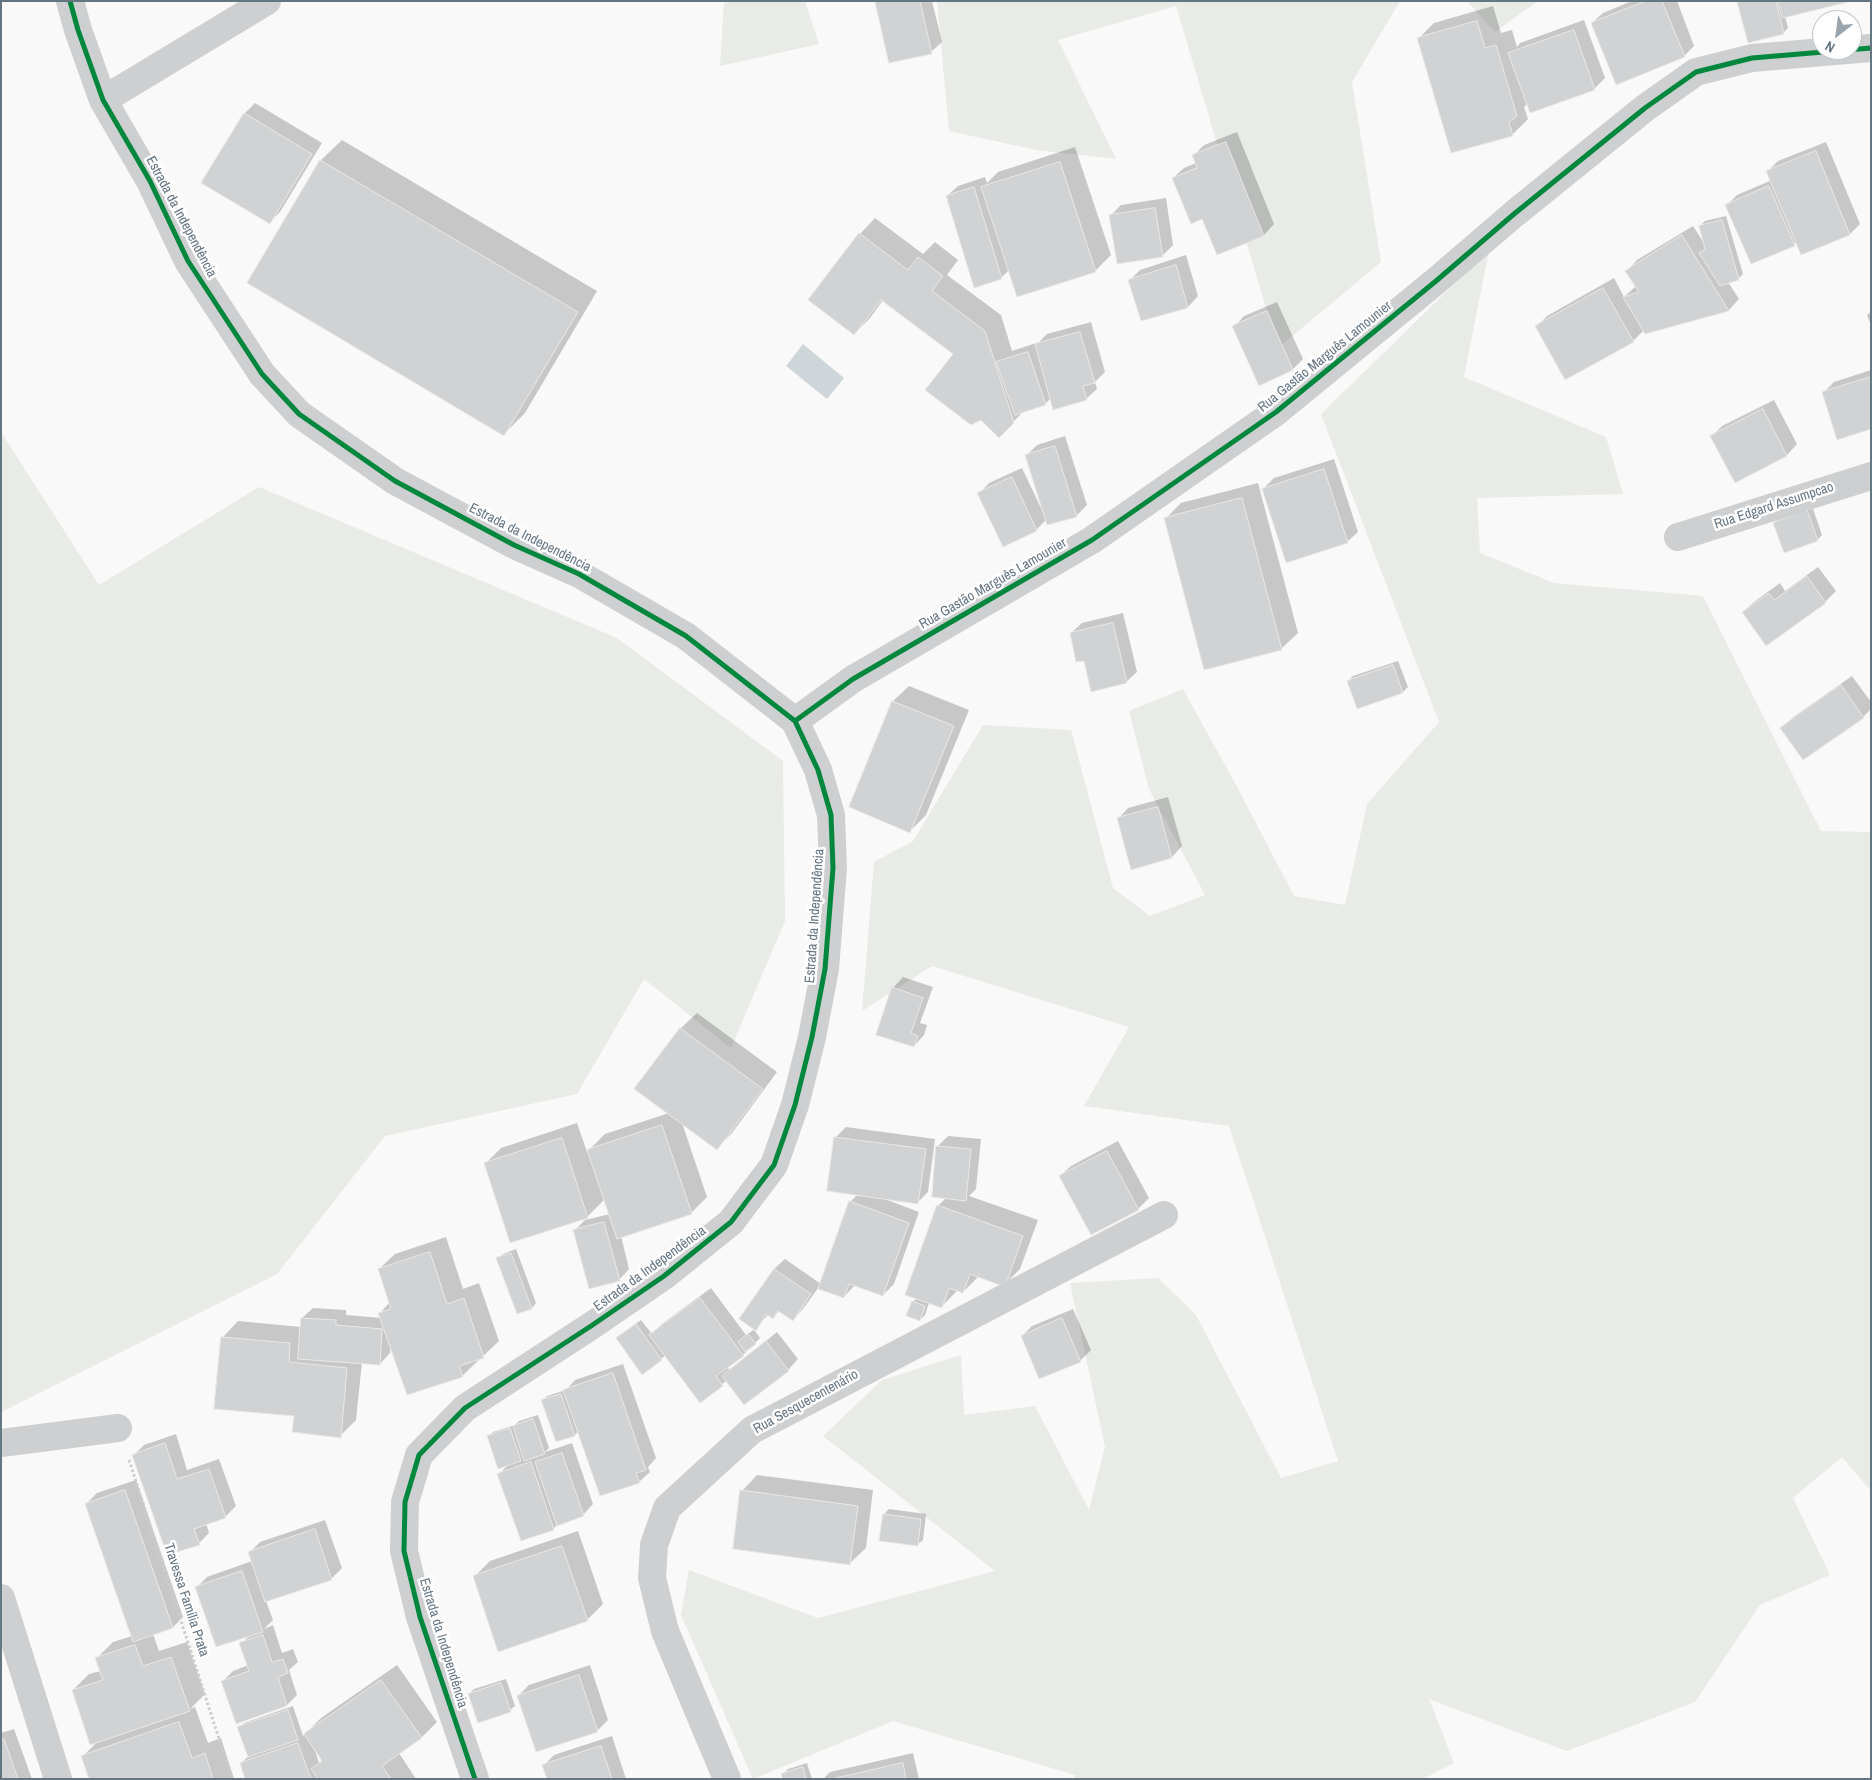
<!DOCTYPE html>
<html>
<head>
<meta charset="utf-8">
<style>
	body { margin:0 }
	#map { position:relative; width:1872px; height:1780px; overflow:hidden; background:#f9f9f9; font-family:"Archivo Narrow",sans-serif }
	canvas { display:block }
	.frame { position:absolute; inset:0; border:2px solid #657683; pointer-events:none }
	.north { position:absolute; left:1812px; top:10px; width:50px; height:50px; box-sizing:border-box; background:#fff; border:1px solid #c1c8cd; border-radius:50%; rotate:210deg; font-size:14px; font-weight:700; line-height:20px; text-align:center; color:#657683 }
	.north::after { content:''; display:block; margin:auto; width:18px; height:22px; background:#99a4ac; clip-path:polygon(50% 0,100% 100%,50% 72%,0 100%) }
</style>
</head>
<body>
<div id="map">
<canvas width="1872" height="1780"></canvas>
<div class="frame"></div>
<div class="north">N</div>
</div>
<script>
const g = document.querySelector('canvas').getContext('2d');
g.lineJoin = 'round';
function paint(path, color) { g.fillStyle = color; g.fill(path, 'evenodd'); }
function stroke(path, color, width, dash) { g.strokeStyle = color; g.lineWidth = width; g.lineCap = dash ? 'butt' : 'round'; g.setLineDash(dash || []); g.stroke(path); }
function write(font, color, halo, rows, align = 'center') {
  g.font = font + ' "Archivo Narrow",sans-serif'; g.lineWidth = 5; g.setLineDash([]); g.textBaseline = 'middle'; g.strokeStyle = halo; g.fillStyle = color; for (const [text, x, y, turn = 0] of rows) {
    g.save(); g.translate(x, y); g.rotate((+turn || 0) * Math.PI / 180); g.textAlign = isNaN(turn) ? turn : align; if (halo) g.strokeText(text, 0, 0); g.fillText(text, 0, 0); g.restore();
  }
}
const green = new Path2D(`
	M 724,1 L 805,1 L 819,44 L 720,66 Z
	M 937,1 L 1400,1 L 1352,82 L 1381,262 L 1278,348 L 1176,6 L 1058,40 L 1116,159 L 1036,150 L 949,131 Z
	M 1467,1 L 1538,1 L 1495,32 Z
	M 1489,250 L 1464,377 L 1606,437 L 1623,494 L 1477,498 L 1480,553 L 1554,583 L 1703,596 L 1821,831 L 1871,832 L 1871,1491 L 1842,1457 L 1793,1498 L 1830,1575 L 1760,1605 L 1695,1702 L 1567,1751 L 1429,1699 L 1454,1763 L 1423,1779 L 1075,1779 L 1075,1775 L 893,1721 L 753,1779 L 681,1615 L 689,1570 L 818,1618 L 995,1571 L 823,1436 L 882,1380 L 961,1355 L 964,1415 L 1035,1406 L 1089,1510 L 1105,1447 L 1070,1283 L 1158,1278 L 1196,1315 L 1281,1478 L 1338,1461 L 1229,1126 L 1084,1106 L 1129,1027 L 932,966 L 862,1011 L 874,862 L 913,841 L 983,725 L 1071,730 L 1113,888 L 1150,916 L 1205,895 L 1149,789 L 1129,711 L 1183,689 L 1235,783 L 1294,896 L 1345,905 L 1367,804 L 1439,722 L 1321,414 Z
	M 1,432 L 99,585 L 259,487 L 617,638 L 783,761 L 785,921 L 731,1048 L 644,979 L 577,1094 L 385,1136 L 277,1274 L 1,1412 Z`);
const water = new Path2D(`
	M 803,344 L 844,378 L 827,399 L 786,366 Z`);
const shadow = new Path2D(`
	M 876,1 L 932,1 L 942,42 L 931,52 Z
	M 1632,1 L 1677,1 L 1694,46 L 1684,56 L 1592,23 L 1603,13 Z
	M 1739,1 L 1845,1 L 1785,16 L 1788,28 L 1783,33 L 1738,2 Z
	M 1493,6 L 1501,33 L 1512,30 L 1517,47 L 1520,43 L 1584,20 L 1605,78 L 1595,88 L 1531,111 L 1528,103 L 1524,107 L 1528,119 L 1512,135 L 1418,39 L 1434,23 Z
	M 255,103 L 322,143 L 280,212 L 269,223 L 203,183 L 245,113 Z
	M 1237,132 L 1274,224 L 1264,235 L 1217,254 L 1203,218 L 1173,178 L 1184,168 L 1196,163 L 1193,156 L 1204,145 Z
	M 342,140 L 597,291 L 525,413 L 504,434 L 249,282 L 321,160 Z
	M 1826,142 L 1860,224 L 1850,234 L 1802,253 L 1797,242 L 1794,244 L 1727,205 L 1737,195 L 1772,180 L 1768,171 L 1778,161 Z
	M 1075,147 L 1111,255 L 1095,271 L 1009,270 L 1001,278 L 947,196 L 958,186 L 985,177 L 987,183 L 998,172 Z
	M 1166,198 L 1173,245 L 1163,255 L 1110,216 L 1121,205 Z
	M 1726,216 L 1743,274 L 1738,279 L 1728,282 L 1739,299 L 1729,310 L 1646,332 L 1644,330 L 1633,341 L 1537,326 L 1547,316 L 1614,278 L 1624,297 L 1636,286 L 1627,271 L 1637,260 L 1693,226 L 1704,243 L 1700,226 L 1705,221 Z
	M 875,218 L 923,254 L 935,242 L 958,260 L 947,275 L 1001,315 L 1012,351 L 1039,342 L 1047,334 L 1091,322 L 1105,372 L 1095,382 L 1097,389 L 1086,399 L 1051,398 L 1045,404 L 1024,411 L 999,436 L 954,354 L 883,300 L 870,318 L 854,334 L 860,234 Z
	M 1186,255 L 1198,296 L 1188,307 L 1142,320 L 1130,280 L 1140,270 Z
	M 1277,302 L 1303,359 L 1293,369 L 1234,327 L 1244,316 Z
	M 1871,312 L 1871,325 L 1867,315 Z
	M 1871,370 L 1871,428 L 1823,393 L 1834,382 Z
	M 1774,400 L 1797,444 L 1787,455 L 1735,481 L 1712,436 L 1722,426 Z
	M 1065,436 L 1087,505 L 1076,516 L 1046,520 L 1036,530 L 979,494 L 989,483 L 1022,468 L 1041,508 L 1043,507 L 1027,455 L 1037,445 Z
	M 1334,459 L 1358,532 L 1347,542 L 1263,489 L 1274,478 Z
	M 1258,483 L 1298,633 L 1282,648 L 1205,668 L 1165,519 L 1181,503 Z
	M 1812,506 L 1822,535 L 1817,540 L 1774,523 L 1779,518 Z
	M 1818,567 L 1836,591 L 1825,602 L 1766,644 L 1743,612 L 1754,602 L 1780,583 L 1785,591 Z
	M 1123,613 L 1137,672 L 1126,682 L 1085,659 L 1071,633 L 1082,623 Z
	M 1398,661 L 1408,687 L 1403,692 L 1348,681 L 1353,676 Z
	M 1852,676 L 1871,702 L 1871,709 L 1863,717 L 1804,759 L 1782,728 L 1792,718 Z
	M 909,686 L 969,710 L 926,815 L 910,831 L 850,807 L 893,701 Z
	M 1168,797 L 1182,846 L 1172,857 L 1132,868 L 1118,819 L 1128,808 Z
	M 903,977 L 933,987 L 920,1023 L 927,1025 L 924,1035 L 914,1046 L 893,988 Z
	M 697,1013 L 777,1072 L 732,1133 L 717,1148 L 682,1123 L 707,1197 L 691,1213 L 621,1236 L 629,1269 L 619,1280 L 574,1231 L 585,1220 L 610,1214 L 605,1199 L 588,1216 L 511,1242 L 485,1164 L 501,1148 L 577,1123 L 587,1152 L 605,1134 L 669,1113 L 636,1089 L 681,1028 Z
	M 846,1127 L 935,1139 L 928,1192 L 918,1202 L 882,1198 L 919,1212 L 894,1284 L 883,1295 L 855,1285 L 844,1297 L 850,1202 L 858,1194 L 836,1137 Z
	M 948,1136 L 981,1139 L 976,1189 L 969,1196 L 1038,1220 L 1020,1269 L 1004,1285 L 979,1276 L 963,1292 L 958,1290 L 941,1307 L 929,1303 L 925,1315 L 920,1320 L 913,1302 L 917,1298 L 938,1206 L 946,1198 L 938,1146 Z
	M 1118,1141 L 1149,1198 L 1138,1209 L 1060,1176 L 1071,1166 Z
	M 446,1237 L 463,1289 L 479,1283 L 499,1341 L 462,1376 L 391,1344 L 390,1353 L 380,1364 L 362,1362 L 356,1420 L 340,1436 L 295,1415 L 216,1407 L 223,1337 L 238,1321 L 301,1327 L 302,1318 L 313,1308 L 346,1310 L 346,1315 L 382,1318 L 380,1313 L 390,1302 L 379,1269 L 395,1254 Z
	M 516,1249 L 536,1303 L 532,1308 L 498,1259 L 503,1254 Z
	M 785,1259 L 821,1284 L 803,1309 L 793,1319 L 780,1310 L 773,1317 L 769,1314 L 754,1330 L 760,1338 L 743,1355 L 727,1367 L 730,1370 L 777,1332 L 798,1359 L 788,1370 L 726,1381 L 700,1401 L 666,1355 L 643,1373 L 617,1338 L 641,1320 L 652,1334 L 662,1324 L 711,1288 L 746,1335 L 755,1329 L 774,1269 Z
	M 1073,1309 L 1091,1350 L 1080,1361 L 1022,1336 L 1032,1326 Z
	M 623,1364 L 656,1458 L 648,1467 L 650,1472 L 639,1482 L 579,1430 L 575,1435 L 542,1401 L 547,1396 L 566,1390 L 575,1380 Z
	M 538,1415 L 549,1448 L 545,1452 L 572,1443 L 593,1504 L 583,1515 L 559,1523 L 553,1529 L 499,1474 L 509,1464 L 488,1437 L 493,1432 L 515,1425 L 519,1421 Z
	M 176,1434 L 187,1470 L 219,1459 L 236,1506 L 225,1517 L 206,1523 L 209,1533 L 199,1543 L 134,1455 L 144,1445 Z
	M 757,1475 L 873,1490 L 866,1548 L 850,1563 L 742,1491 Z
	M 136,1480 L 183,1617 L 173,1627 L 153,1634 L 159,1651 L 187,1642 L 205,1694 L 190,1709 L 195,1707 L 208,1743 L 221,1738 L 234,1779 L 90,1779 L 83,1756 L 98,1741 L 73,1690 L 89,1674 L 101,1671 L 97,1658 L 113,1642 L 132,1636 L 86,1504 L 97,1493 Z
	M 889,1509 L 926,1514 L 923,1540 L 918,1544 L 884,1514 Z
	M 325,1520 L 342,1568 L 331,1579 L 266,1601 L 273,1620 L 264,1629 L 273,1625 L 282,1653 L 293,1649 L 298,1662 L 289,1670 L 297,1695 L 287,1705 L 237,1722 L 223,1681 L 233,1671 L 248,1665 L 241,1644 L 250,1635 L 197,1587 L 207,1577 L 252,1561 L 249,1553 L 260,1542 Z
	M 578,1531 L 603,1604 L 587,1620 L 474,1577 L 490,1561 Z
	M 397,1665 L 437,1722 L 421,1738 L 399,1753 L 416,1779 L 246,1779 L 241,1763 L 249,1756 L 239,1728 L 244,1723 L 293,1706 L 303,1736 L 321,1718 ZM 314,1747 L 323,1759 L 319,1763 Z
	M 590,1665 L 608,1720 L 598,1730 L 537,1751 L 518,1696 L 529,1685 Z
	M 506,1679 L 515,1706 L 510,1710 L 469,1694 L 474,1689 Z
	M 14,1729 L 32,1779 L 1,1779 L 1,1733 Z
	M 612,1736 L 626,1779 L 548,1779 L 543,1766 L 554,1755 Z
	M 913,1753 L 919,1779 L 823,1779 L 830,1772 Z
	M 807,1763 L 812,1779 L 784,1779 L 783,1774 L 788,1769 Z`);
const building = new Path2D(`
	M 875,1 L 920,1 L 932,54 L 889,63 Z
	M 1646,1 L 1662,1 L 1685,57 L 1616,85 L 1591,23 Z
	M 1776,1 L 1784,34 L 1748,43 L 1737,2 Z
	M 1778,1 L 1847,1 L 1848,2 L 1783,18 Z
	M 1477,21 L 1485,48 L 1496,45 L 1517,116 L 1509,122 L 1513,136 L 1451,153 L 1417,38 Z
	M 1574,30 L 1595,90 L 1530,113 L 1508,53 Z
	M 244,113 L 312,154 L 270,224 L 201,183 Z
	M 1226,142 L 1264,236 L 1217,255 L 1202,219 L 1191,224 L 1172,178 L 1197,168 L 1192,155 Z
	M 1816,151 L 1850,235 L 1801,255 L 1766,171 Z
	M 320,160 L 578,312 L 504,436 L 247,283 Z
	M 1060,162 L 1096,272 L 1017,297 L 981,187 Z
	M 1769,186 L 1795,246 L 1751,264 L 1725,205 Z
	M 974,187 L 1002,279 L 974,288 L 946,196 Z
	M 1155,208 L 1163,257 L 1117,264 L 1109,215 Z
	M 1722,220 L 1739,280 L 1720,286 L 1699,253 L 1705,249 L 1699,226 Z
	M 859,233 L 908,270 L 918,257 L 943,276 L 932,291 L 985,331 L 1014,423 L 999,438 L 981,420 L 971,425 L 925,390 L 953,354 L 881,300 L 854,335 L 808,300 Z
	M 1682,235 L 1729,311 L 1645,334 L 1623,297 L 1639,292 L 1625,271 Z
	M 1176,265 L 1188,308 L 1141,321 L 1128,280 Z
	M 1603,288 L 1634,342 L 1565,380 L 1535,326 Z
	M 1267,311 L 1293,370 L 1259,386 L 1232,326 Z
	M 1080,332 L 1095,383 L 1083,386 L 1087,400 L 1053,410 L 1035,344 Z
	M 1028,352 L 1046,405 L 1015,415 L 996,362 Z
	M 1871,377 L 1871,429 L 1837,440 L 1822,392 Z
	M 1763,409 L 1787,456 L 1735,483 L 1710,436 Z
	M 1055,446 L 1077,517 L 1047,525 L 1025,455 Z
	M 1324,469 L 1348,543 L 1286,563 L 1262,489 Z
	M 1012,477 L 1037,531 L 1003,547 L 977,493 Z
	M 1242,498 L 1282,650 L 1204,670 L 1164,518 Z
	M 1807,510 L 1818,541 L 1784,553 L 1773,523 Z
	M 1807,576 L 1826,603 L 1766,646 L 1742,612 L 1769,593 L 1774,600 Z
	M 1113,623 L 1127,683 L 1091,692 L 1084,661 L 1076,662 L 1070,633 Z
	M 1393,665 L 1403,693 L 1357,709 L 1347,681 Z
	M 1841,685 L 1864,718 L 1803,760 L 1780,728 Z
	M 892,701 L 954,726 L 910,833 L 849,807 Z
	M 1158,807 L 1172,858 L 1131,870 L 1117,818 Z
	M 892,987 L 923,998 L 911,1033 L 918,1036 L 914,1047 L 876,1035 Z
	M 680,1028 L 763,1089 L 717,1150 L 634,1089 Z
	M 662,1125 L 692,1214 L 617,1239 L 587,1150 Z
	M 834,1137 L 926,1149 L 918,1204 L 827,1191 Z
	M 562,1138 L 588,1218 L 510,1243 L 484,1163 Z
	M 936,1146 L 971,1149 L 966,1201 L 932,1197 Z
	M 1107,1151 L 1139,1210 L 1091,1235 L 1059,1176 Z
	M 849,1201 L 909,1223 L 883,1296 L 849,1284 L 844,1298 L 818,1289 Z
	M 937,1205 L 1023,1236 L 1005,1287 L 970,1274 L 963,1293 L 949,1288 L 942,1308 L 905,1295 Z
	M 604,1222 L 620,1281 L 589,1289 L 573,1230 Z
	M 430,1252 L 447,1304 L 464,1298 L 484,1358 L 459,1366 L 463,1377 L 407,1395 L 378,1313 L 391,1309 L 378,1269 Z
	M 511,1253 L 532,1309 L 517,1314 L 496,1258 Z
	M 774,1269 L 811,1294 L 793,1321 L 778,1311 L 773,1319 L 766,1314 L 756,1331 L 739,1319 Z
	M 700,1298 L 744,1356 L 716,1376 L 723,1386 L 700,1403 L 649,1335 Z
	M 912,1301 L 925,1306 L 920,1321 L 906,1316 Z
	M 301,1318 L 336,1320 L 336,1325 L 382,1329 L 380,1365 L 298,1359 Z
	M 1062,1318 L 1081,1362 L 1039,1379 L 1021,1336 Z
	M 636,1324 L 662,1360 L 642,1375 L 616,1338 Z
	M 748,1334 L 756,1344 L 745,1352 L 738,1342 Z
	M 221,1337 L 290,1343 L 289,1362 L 347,1368 L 341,1438 L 292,1432 L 294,1416 L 214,1409 Z
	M 766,1341 L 789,1371 L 744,1405 L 722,1376 Z
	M 613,1373 L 646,1470 L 636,1473 L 640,1483 L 600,1496 L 563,1390 Z
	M 561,1394 L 575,1436 L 556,1442 L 541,1400 Z
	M 533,1419 L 545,1454 L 524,1461 L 513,1426 Z
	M 510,1428 L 521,1461 L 498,1469 L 487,1436 Z
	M 165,1443 L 177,1479 L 209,1469 L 226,1518 L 194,1529 L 200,1545 L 167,1555 L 132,1455 Z
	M 562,1453 L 584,1516 L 557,1526 L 535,1462 Z
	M 531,1462 L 554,1530 L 521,1541 L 497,1474 Z
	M 125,1490 L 173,1628 L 133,1642 L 85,1504 Z
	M 740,1490 L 858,1506 L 850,1565 L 733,1549 Z
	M 883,1514 L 921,1519 L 918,1546 L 879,1541 Z
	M 315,1529 L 332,1580 L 265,1602 L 248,1552 Z
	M 562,1546 L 588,1621 L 498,1652 L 473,1576 Z
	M 242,1571 L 263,1632 L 216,1647 L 195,1587 Z
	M 263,1635 L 272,1662 L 283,1659 L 288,1673 L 278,1677 L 287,1706 L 236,1724 L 221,1681 L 249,1671 L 239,1643 Z
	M 135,1645 L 143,1666 L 171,1657 L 190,1711 L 90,1745 L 72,1690 L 103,1680 L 95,1658 Z
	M 579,1675 L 598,1732 L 536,1752 L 517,1696 Z
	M 381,1680 L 422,1738 L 382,1766 L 391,1779 L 318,1779 L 311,1769 L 322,1761 L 304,1734 Z
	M 501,1683 L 511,1712 L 478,1723 L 468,1694 Z
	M 288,1710 L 298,1740 L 248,1757 L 237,1727 Z
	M 179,1722 L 192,1758 L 205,1753 L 213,1779 L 89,1779 L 81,1756 Z
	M 1,1739 L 4,1739 L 18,1779 L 1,1779 Z
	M 298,1743 L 311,1779 L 245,1779 L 240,1763 Z
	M 601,1746 L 612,1779 L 547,1779 L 542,1765 Z
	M 903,1763 L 906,1779 L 832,1779 Z
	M 803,1767 L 806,1779 L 783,1779 L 781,1774 Z`);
const path = new Path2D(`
	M 129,1460 L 232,1779`);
const minor = new Path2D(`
	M 70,1 L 78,30 L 103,100 L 150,181 L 188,261 L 262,374 L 299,414 L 395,481 L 514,545 L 579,574 L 686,636 L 795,721 L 818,770 L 831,815 L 833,868 L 825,969 L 812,1037 L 795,1105 L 774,1165 L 731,1222 L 664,1276 L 591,1326 L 465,1408 L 419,1455 L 405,1502 L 404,1551 L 420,1617 L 475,1779
	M 103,100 L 267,1
	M 1678,537 L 1871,476
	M 795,721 L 853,679 L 1092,540 L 1276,412 L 1436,281 L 1514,214 L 1645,108 L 1696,72 L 1752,58 L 1871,48
	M 1,1443 L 118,1428
	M 1,1598 L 58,1779
	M 727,1779 L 665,1631 L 652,1578 L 654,1545 L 667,1508 L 752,1430 L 1164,1215`);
const cycleway = new Path2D(`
	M 70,1 L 78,30 L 103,100 L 150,181 L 188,261 L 262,374 L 299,414 L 395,481 L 514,545 L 579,574 L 686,636 L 795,721 L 818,770 L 831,815 L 833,868 L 825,969 L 812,1037 L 795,1105 L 774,1165 L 731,1222 L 664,1276 L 591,1326 L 465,1408 L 419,1455 L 405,1502 L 404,1551 L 420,1617 L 475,1779
	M 795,721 L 853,679 L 1092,540 L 1276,412 L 1436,281 L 1514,214 L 1645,108 L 1696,72 L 1752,58 L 1871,48`);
const streetNames = [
	["Estrada da Independência",181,217,62],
	["Rua Gastão Marguês Lamounier",1325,357,-39],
	["Rua Edgard Assumpcao",1774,506,-18],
	["Estrada da Independência",530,538,27],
	["Rua Gastão Marguês Lamounier",993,584,-30],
	["Estrada da Independência",815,916,-86],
	["Estrada da Independência",650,1269,-36],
	["Rua Sesquecentenário",806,1402,-29],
	["Travessa Família Prata",186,1600,72],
	["Estrada da Independência",443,1643,73]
];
paint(green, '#e8ebe6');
paint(water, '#ced6d9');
paint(shadow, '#0003');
paint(building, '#d0d2d3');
stroke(building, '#e8e8e8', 1);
stroke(path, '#cbcccd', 3, [2.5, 2.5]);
stroke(minor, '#cecfd0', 28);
stroke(cycleway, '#00873e', 5);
write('14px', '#657683', '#fff', streetNames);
</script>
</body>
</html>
